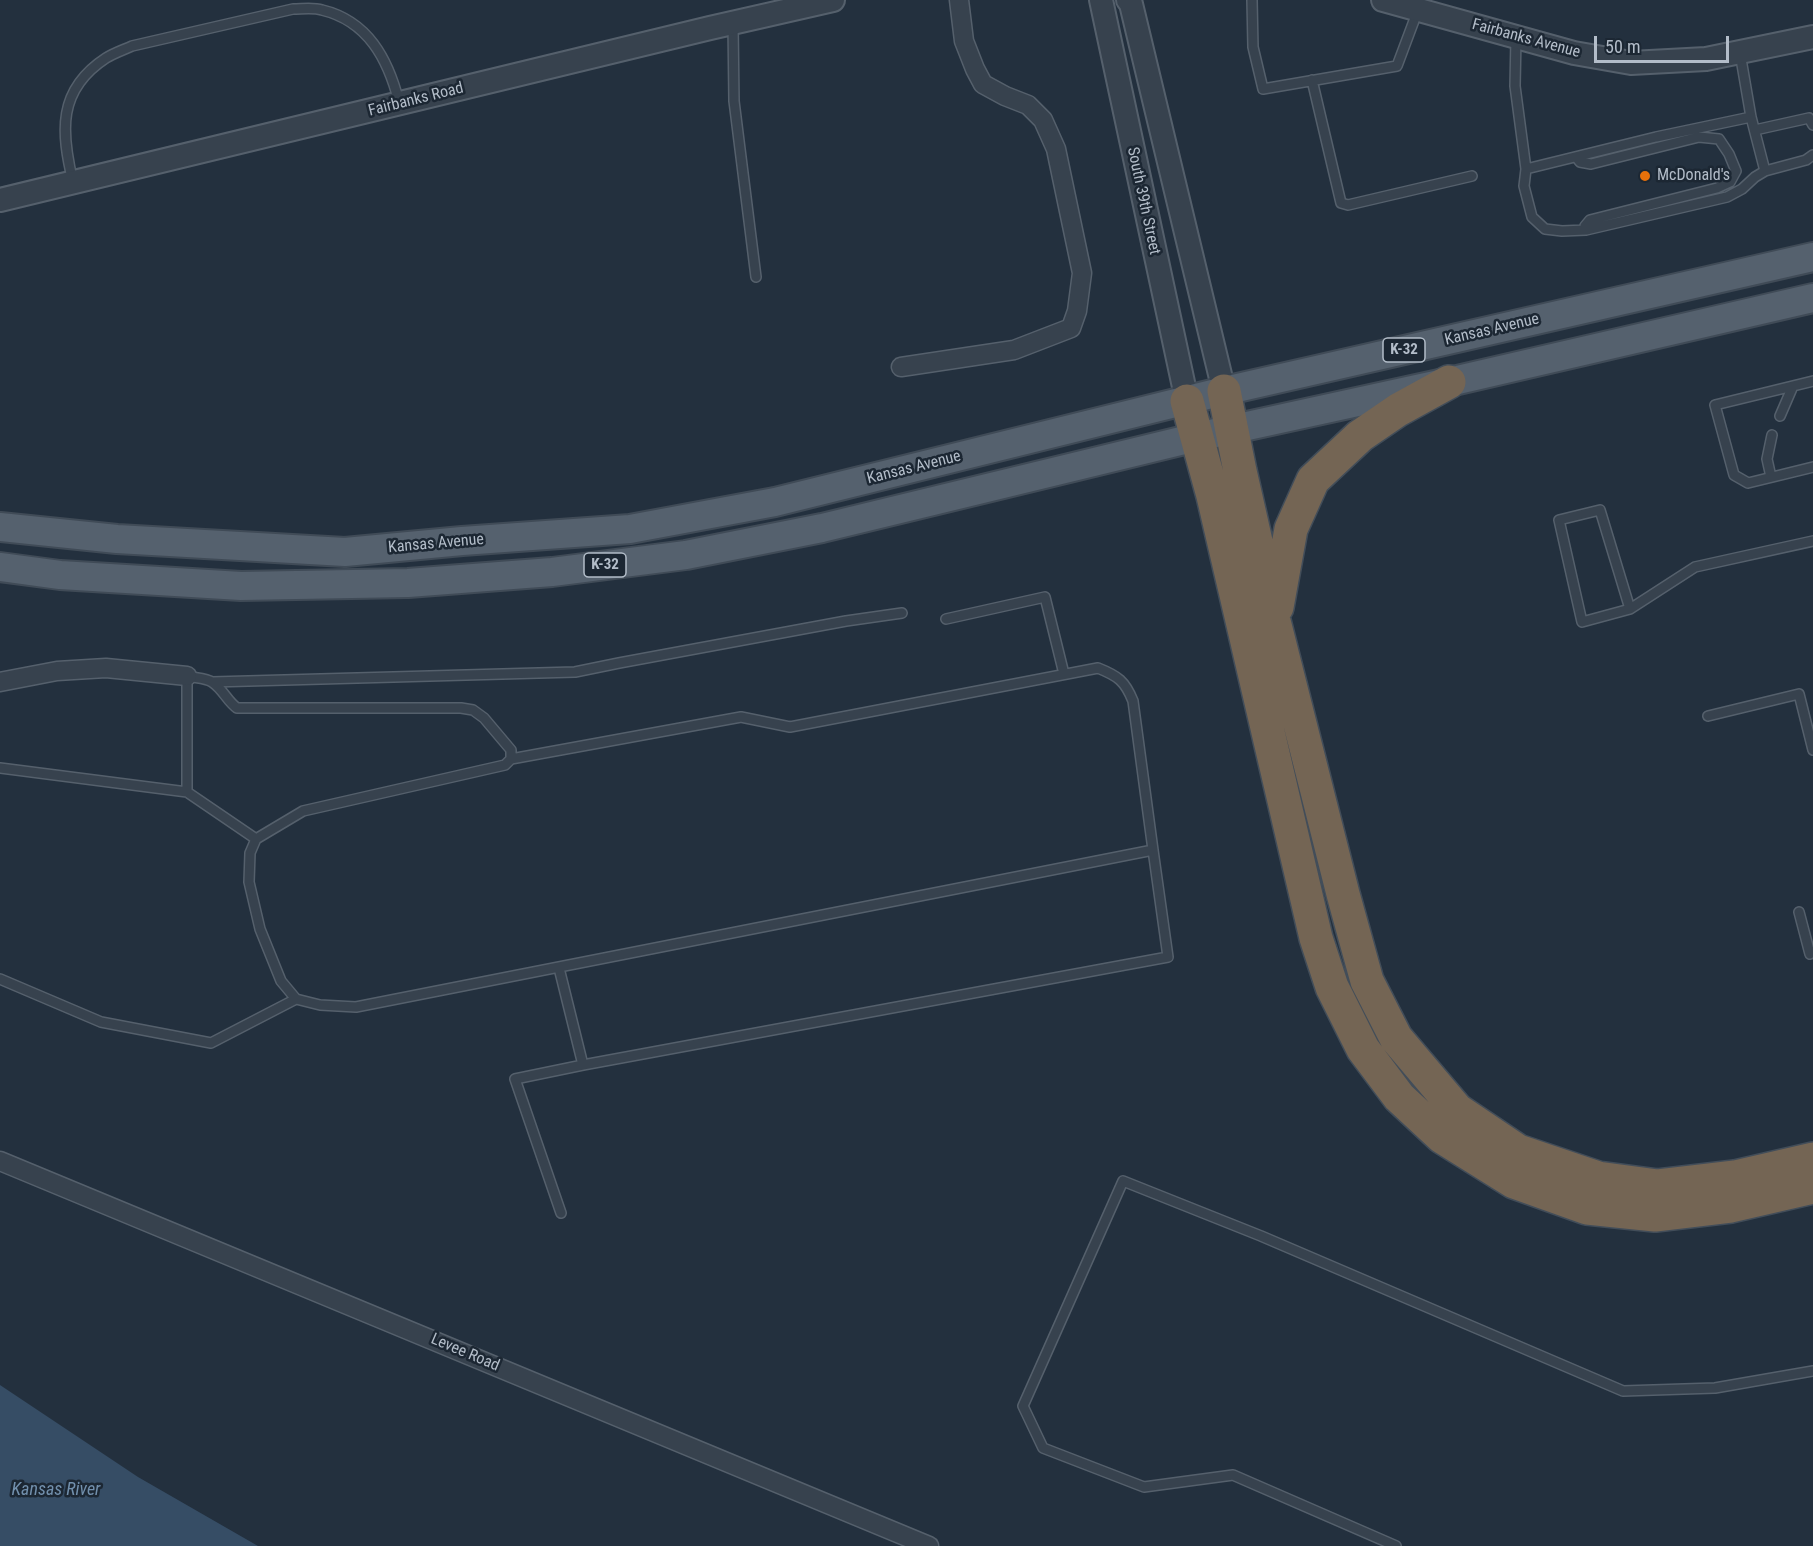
<!DOCTYPE html>
<html>
<head>
<meta charset="utf-8">
<style>
	body { margin:0 }
	#map { position:relative; width:1813px; height:1546px; overflow:hidden; background:#23303e; font-family:"Roboto Condensed",sans-serif }
	canvas { display:block }
	.scale { position:absolute; left:1594px; top:36px; width:135px; height:27px; box-sizing:border-box; border:3px solid #b3bdc9; border-top:0; padding-left:8px; font-size:18px; line-height:21px; white-space:nowrap; color:#b3bdc9; -webkit-text-stroke:4px #1c2733; paint-order:stroke }
</style>
</head>
<body>
<div id="map">
<canvas width="1813" height="1546"></canvas>
<div class="scale">50 m</div>
</div>
<script>
const g = document.querySelector('canvas').getContext('2d');
g.lineJoin = 'round';
function paint(path, color) { g.fillStyle = color; g.fill(path, 'evenodd'); }
function stroke(path, color, width, dash) { g.strokeStyle = color; g.lineWidth = width; g.lineCap = dash ? 'butt' : 'round'; g.setLineDash(dash || []); g.stroke(path); }
function write(font, color, halo, rows, align = 'center') {
  g.font = font + ' "Roboto Condensed",sans-serif'; g.lineWidth = 5; g.setLineDash([]); g.textBaseline = 'middle'; g.strokeStyle = halo; g.fillStyle = color; for (const [text, x, y, turn = 0] of rows) {
    g.save(); g.translate(x, y); g.rotate((+turn || 0) * Math.PI / 180); g.textAlign = isNaN(turn) ? turn : align; if (halo) g.strokeText(text, 0, 0); g.fillText(text, 0, 0); g.restore();
  }
}
const water = new Path2D(`
	M 0,1385 L 138,1477 L 258,1546 L 0,1546 Z`);
const service = new Path2D(`
	M 1252,0 L 1253,47 L 1263,89 L 1397,66 L 1418,10
	M 733,23 L 734,101 L 756,277
	M 1516,37 L 1515,86 L 1526,169 L 1524,186 L 1532,217 L 1545,229 L 1562,231 L 1586,230 L 1727,197 L 1742,189 L 1755,177 L 1765,171 L 1806,160 L 1813,155
	M 1740,53 L 1751,117 L 1765,171
	M 1312,80 L 1341,203 L 1348,205 L 1472,176
	M 1755,130 L 1809,118 L 1813,125
	M 1576,157 L 1580,162 L 1591,164 L 1699,137 L 1719,139 L 1729,154 L 1736,171 L 1730,182 L 1717,188 L 1590,220 L 1585,226 L 1586,230
	M 1526,169 L 1656,137 L 1751,117
	M 73,182 C 61,132 57,90 106,58 C 114,53 123,50 132,46 L 293,9 C 302,9 313,7 322,10 C 368,21 388,59 399,102
	M 1813,381 L 1715,405 L 1734,475 L 1748,483 L 1813,467
	M 1780,416 L 1793,386
	M 1771,477 L 1767,459 L 1772,435
	M 1630,609 L 1600,510 L 1559,520 L 1582,622 L 1630,609 L 1695,567 L 1813,541
	M 946,619 L 1045,597 L 1064,674
	M 212,682 L 575,672 L 619,663 L 846,621 L 902,613
	M 1708,716 L 1799,694 L 1813,750
	M 0,768 L 187,792 L 256,839
	M 187,792 L 187,676 C 194,678 206,678 212,682 C 223,689 227,701 237,708 L 461,708 L 473,710 L 484,718 L 511,750 L 511,759 L 505,765 L 303,811 L 256,839 L 250,853 L 249,882 L 260,929 L 281,981 L 296,999 L 320,1005 L 356,1007 L 1153,850 L 1133,701 C 1125,681 1118,676 1098,668 L 790,727 L 741,717 L 511,759
	M 1799,912 L 1810,954
	M 559,968 L 583,1065 L 1168,957 L 1153,850
	M 0,979 L 101,1022 L 211,1043 L 296,999
	M 561,1213 L 515,1079 L 583,1065
	M 1396,1546 L 1233,1475 L 1144,1487 L 1043,1448 L 1023,1406 L 1123,1181 L 1261,1236 L 1623,1391 L 1715,1388 L 1813,1371`);
const minor = new Path2D(`
	M 901,367 L 1014,350 L 1071,328 L 1077,311 L 1082,273 L 1056,149 L 1043,120 L 1028,105 L 1005,96 L 983,84 L 975,69 L 964,41 L 959,0
	M 0,682 L 57,671 L 106,668 L 187,676
	M 0,1161 L 929,1546`);
const tertiary = new Path2D(`
	M 1101,0 L 1187,401
	M 1128,0 L 1131,4 L 1224,391
	M 1383,0 L 1574,53 L 1631,63 L 1706,59 L 1813,37
	M 0,200 L 710,28 L 833,0`);
const primary = new Path2D(`
	M 0,527 L 117,539 L 345,552 L 462,541 L 630,529 L 775,502 L 1224,391 L 1813,257
	M 0,567 L 60,575 L 241,586 L 408,583 L 552,572 L 686,555 L 822,528 L 1197,437 L 1449,382 L 1813,298`);
const motorway = new Path2D(`
	M 1224,391 L 1240,471 L 1274,621 L 1343,894 L 1367,981 L 1396,1038 L 1457,1110 L 1518,1151 L 1598,1178 L 1658,1186 L 1735,1177 L 1813,1159
	M 1187,401 L 1213,496 L 1316,938 L 1332,987 L 1363,1049 L 1399,1097 L 1442,1137 L 1514,1182 L 1587,1208 L 1655,1215 L 1731,1206 L 1813,1187
	M 1277,607 L 1291,529 L 1313,480 L 1360,436 L 1398,410 L 1449,382`);
const markers = [
	[1645,176,6,"#e8710a"]
];
const shields = [
	[1404,350,42],
	[605,565,42]
];
const shieldNames = [
	["K-32",1404,350],
	["K-32",605,565]
];
const streetNames = [
	["Fairbanks Avenue",1526,39,15],
	["Fairbanks Road",416,100,-14],
	["South 39th Street",1143,201,78],
	["Kansas Avenue",1492,330,-13],
	["Kansas Avenue",914,468,-14],
	["Kansas Avenue",436,544,-5],
	["Levee Road",465,1353,23]
];
const poiNames = [
	["McDonald's",1657,176]
];
const waterNames = [
	["Kansas River",56,1490]
];
paint(water, '#364d65');
stroke(service, '#55606c', 12);
stroke(minor, '#55606c', 21);
stroke(tertiary, '#55606c', 26);
stroke(primary, '#404b57', 32);
stroke(motorway, '#424d59', 36);
stroke(service, '#37424e', 9);
stroke(minor, '#37424e', 18);
stroke(tertiary, '#37424e', 22);
stroke(primary, '#55616e', 28);
stroke(motorway, '#746554', 33);
for (const [x, y, r, color] of markers) { const dot = new Path2D(); dot.arc(x, y, r, 0, 2 * Math.PI); g.fillStyle = color; g.fill(dot); stroke(dot, '#1c2733', 2); }
for (const [x, y, w] of shields) { const box = new Path2D(); box.roundRect(x - w / 2, y - 12, w, 24, 4.5); g.fillStyle = '#1c2733'; g.fill(box); stroke(box, '#b3bdc9', 1.5); }
write('bold 15px', '#b3bdc9', null, shieldNames);
write('16px', '#b3bdc9', '#1c2733', streetNames);
write('16px', '#b3bdc9', '#1c2733', poiNames, 'left');
write('italic 18px', '#7290ad', '#1c2733', waterNames);
</script>
</body>
</html>
